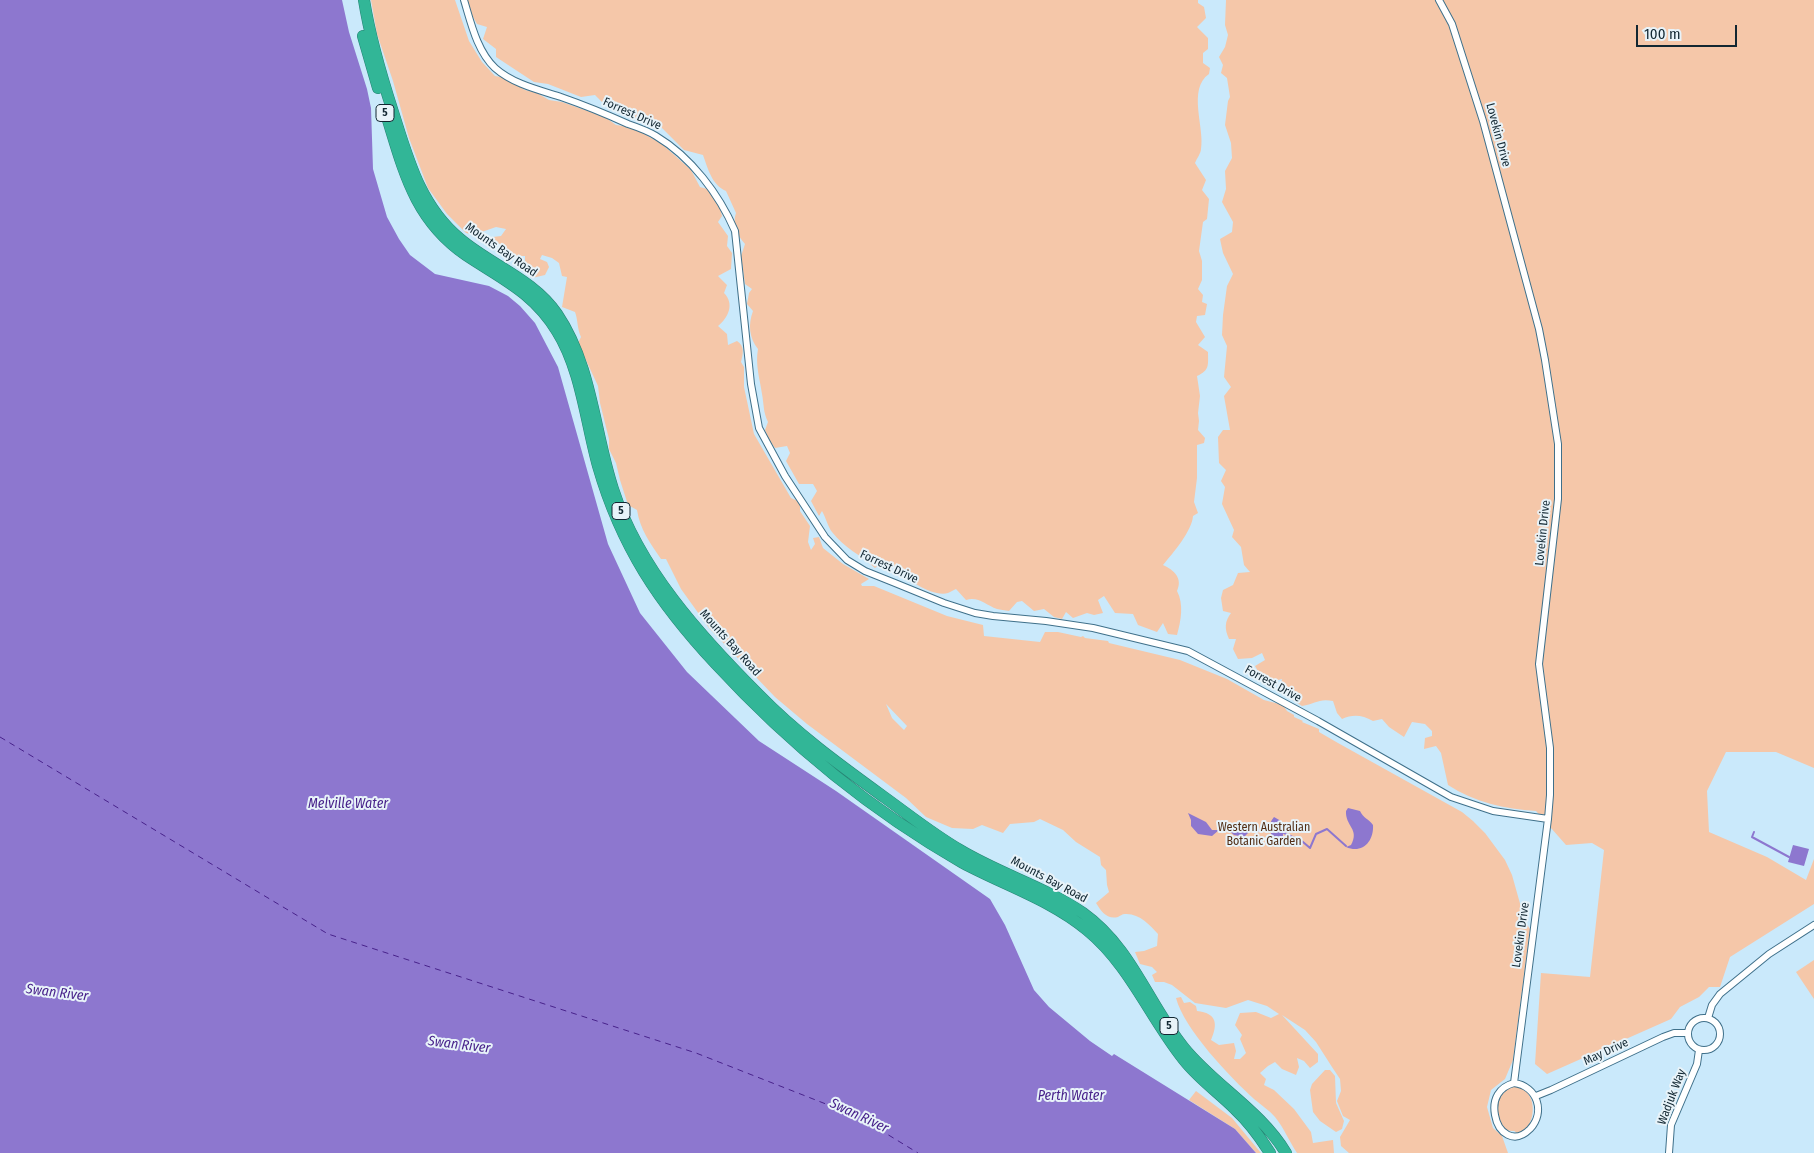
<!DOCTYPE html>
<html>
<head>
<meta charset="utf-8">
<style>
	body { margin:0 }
	#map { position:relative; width:1814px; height:1153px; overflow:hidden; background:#cae9fb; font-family:"Fira Sans Condensed",sans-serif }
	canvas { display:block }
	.scale { position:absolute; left:1636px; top:25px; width:101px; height:22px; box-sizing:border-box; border:2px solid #122732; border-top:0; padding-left:6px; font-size:15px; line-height:18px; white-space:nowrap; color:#122732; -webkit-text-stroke:4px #e8f3f9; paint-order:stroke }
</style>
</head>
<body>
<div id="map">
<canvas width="1814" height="1153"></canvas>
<div class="scale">100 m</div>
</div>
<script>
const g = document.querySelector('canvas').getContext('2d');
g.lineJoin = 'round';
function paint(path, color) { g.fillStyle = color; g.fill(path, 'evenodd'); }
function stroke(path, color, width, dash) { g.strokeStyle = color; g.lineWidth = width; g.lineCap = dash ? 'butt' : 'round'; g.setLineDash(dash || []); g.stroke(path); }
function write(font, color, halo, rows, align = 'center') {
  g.font = font + ' "Fira Sans Condensed",sans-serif'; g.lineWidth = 4; g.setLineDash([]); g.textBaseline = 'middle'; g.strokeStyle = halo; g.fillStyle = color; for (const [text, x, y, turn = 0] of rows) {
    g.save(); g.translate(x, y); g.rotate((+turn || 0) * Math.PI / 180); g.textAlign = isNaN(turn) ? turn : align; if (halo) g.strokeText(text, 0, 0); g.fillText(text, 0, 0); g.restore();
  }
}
const green = new Path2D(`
	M 371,0 L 455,0 L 469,41 L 482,62 L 495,76 L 506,78 L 525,90 L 537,93 L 549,100 L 562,102 L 605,117 L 616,125 L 623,126 L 641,132 L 662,144 L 691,170 L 700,187 L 707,189 L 720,208 L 722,216 L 718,222 L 728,236 L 727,246 L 732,253 L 731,269 L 718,276 L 727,285 L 724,293 C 735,304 728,318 718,326 L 727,334 L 728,345 L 737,341 C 745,346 743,354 741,362 L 744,367 L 744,387 L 754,434 L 791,498 L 800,502 L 800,511 L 810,526 L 808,542 L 811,550 L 815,544 L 813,538 L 819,537 L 823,548 L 843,564 L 869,579 L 861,584 L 862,586 L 874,586 L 947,616 L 983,625 L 984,636 L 1040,642 L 1045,632 L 1058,632 L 1081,637 L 1083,636 L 1085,638 L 1108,641 L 1109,643 L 1180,660 L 1227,679 L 1264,700 L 1283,705 L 1287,711 L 1294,715 L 1294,717 L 1303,721 L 1302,722 L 1319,729 L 1319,732 L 1338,743 L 1462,812 L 1473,821 L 1485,833 L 1505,860 L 1512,875 L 1521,907 L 1523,919 L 1530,929 L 1513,1060 L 1505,1079 L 1491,1090 L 1487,1107 L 1493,1128 L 1502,1136 L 1508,1153 L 1349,1153 L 1341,1146 L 1340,1137 L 1350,1120 L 1343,1116 L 1337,1101 L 1341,1091 L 1340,1079 L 1332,1067 L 1316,1042 L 1305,1030 L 1282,1015 L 1318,1054 L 1318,1062 L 1310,1068 L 1304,1061 L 1297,1058 L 1299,1067 L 1296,1075 L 1282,1069 L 1275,1062 L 1268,1066 L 1260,1073 L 1266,1079 L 1264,1085 L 1274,1090 L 1294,1109 L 1311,1132 L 1313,1143 L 1333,1140 L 1334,1153 L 1297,1153 C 1289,1141 1284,1128 1275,1117 C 1269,1110 1261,1105 1254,1099 C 1230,1077 1184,1029 1176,998 L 1181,997 L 1184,1003 L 1190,1002 L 1196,1006 L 1197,1011 C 1217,1013 1218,1024 1211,1040 L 1219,1045 L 1234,1043 L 1236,1051 L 1234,1059 L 1240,1059 L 1246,1053 L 1240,1039 L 1242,1035 L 1235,1025 L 1240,1013 L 1256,1012 L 1271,1018 L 1279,1014 L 1267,1006 L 1248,1000 L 1226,1008 L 1195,1003 L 1172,985 L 1164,982 L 1155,982 L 1152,975 L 1157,972 L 1152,967 L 1140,964 L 1135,952 L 1144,951 L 1157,946 L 1158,934 C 1150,925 1139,913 1125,914 C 1122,914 1120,916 1118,917 C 1107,920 1101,911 1096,903 L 1109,892 L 1107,885 L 1106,870 L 1101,865 L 1100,857 L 1076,842 L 1063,830 L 1040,819 L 1034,822 L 1010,824 L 1003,833 L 982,825 L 973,829 L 952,828 L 926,817 L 906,798 L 807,724 L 775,697 L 709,628 L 681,589 L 666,559 L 661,559 C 650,543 640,529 637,510 L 628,505 L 620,480 L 616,463 L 609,449 L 609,439 L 600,403 L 598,386 L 578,343 L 581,337 C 577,328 578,320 575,312 L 562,307 L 567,277 L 562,276 L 559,263 L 552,258 L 542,255 L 540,259 L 547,262 L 549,267 L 545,275 L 532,278 C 525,272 525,264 525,256 L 515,256 L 501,250 L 501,244 L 492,243 L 493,237 L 501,236 L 506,229 L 496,227 L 473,235 L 466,233 L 447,214 L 428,188 L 409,138 L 393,81 L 377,34 ZM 886,704 L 907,726 L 904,730 L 892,718 Z
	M 467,0 L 1198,0 L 1198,3 L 1204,7 L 1206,18 L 1197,27 L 1208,38 L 1208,49 L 1203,53 L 1203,63 L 1210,68 L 1209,74 C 1187,89 1205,128 1201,149 C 1201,153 1197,158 1195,163 L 1206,180 L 1202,190 L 1209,199 L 1207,219 L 1203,222 L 1199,251 L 1202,261 L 1202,280 L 1198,289 L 1203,295 L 1202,302 L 1207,304 L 1205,315 L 1197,316 L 1196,322 L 1205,337 L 1198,345 L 1208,352 C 1208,365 1210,370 1197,376 L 1200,396 L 1198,413 L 1199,421 L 1198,430 L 1205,438 L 1204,443 L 1197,445 L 1197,478 L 1194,502 L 1198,513 L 1193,516 C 1192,531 1173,553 1163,565 C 1174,570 1183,578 1177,591 C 1184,604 1181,621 1177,635 L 1168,634 L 1163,623 L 1157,632 L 1138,625 L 1133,614 L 1115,613 L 1104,596 L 1098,600 L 1103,613 L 1094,615 L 1087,613 L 1073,618 L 1066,612 L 1062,619 L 1054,617 L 1044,609 L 1034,611 L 1022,601 L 1017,602 L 1009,611 C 1005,610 1000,610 997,609 C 986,605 978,596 966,600 L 956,589 C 953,590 951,592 948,593 C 933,597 907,581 899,568 L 894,566 L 887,568 L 882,562 L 875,568 C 861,555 844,548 832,532 C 828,527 826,518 822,511 L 819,516 L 811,501 L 817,491 L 813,484 L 799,484 L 786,461 L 790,453 L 787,446 L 775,448 L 769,440 L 765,430 L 768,422 C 763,412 764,404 762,394 C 760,379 755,365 758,349 C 749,338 748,324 753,311 L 747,304 L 749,293 L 752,289 L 745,284 L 741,256 L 745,244 C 737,235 732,224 736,213 L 726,191 C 712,185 708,169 703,155 L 684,150 L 662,128 L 632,117 L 622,106 L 610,110 L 595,95 L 581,97 L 548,84 L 534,82 L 496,57 L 496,49 L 483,39 L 487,27 L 477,24 L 469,10 Z
	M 1226,0 L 1814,0 L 1814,768 L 1776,752 L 1726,752 L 1707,791 L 1709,832 L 1767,857 L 1806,880 L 1814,859 L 1814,904 L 1730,957 L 1720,987 L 1709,987 L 1699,997 L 1680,1007 L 1671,1019 L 1547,1074 L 1535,1064 L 1541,973 L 1590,977 L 1604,850 L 1592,843 L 1566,845 L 1536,811 C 1505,809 1474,802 1448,785 L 1441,753 L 1436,746 L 1424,749 L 1425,738 L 1432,736 L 1432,731 L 1425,724 L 1412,722 L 1404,737 L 1389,727 L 1382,719 L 1373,721 C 1362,715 1353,714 1342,719 L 1337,713 L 1333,701 C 1319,698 1315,704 1302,706 L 1288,697 L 1280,689 L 1282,679 L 1271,682 L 1259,673 L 1255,666 L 1265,660 L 1262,653 L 1252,658 L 1238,659 L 1233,649 L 1236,639 L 1229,639 C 1224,628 1225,621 1231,613 L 1223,611 L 1221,598 L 1223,590 L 1233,585 L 1238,573 L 1250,572 L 1244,565 L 1241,547 L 1232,537 L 1234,530 L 1222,504 L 1225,487 L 1221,481 L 1226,470 L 1219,463 L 1218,437 L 1223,430 L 1230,430 L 1224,396 L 1231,387 L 1224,377 L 1227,346 L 1222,335 L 1223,315 L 1227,286 L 1233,274 L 1223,253 L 1220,239 L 1232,232 L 1233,222 L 1222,202 L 1226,189 L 1225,171 L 1232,158 L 1231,143 L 1225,125 L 1228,101 L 1230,97 L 1227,78 L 1221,73 L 1223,65 L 1219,57 L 1225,47 L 1228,35 L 1225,25 Z
	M 1814,960 L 1814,999 L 1796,972 Z
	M 1325,1070 L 1330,1070 L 1335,1076 L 1336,1103 L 1344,1121 L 1342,1129 L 1336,1132 L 1320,1121 L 1313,1112 L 1310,1090 L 1312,1084 Z
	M 1514,1086 C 1543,1090 1534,1134 1517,1133 C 1516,1133 1515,1131 1514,1131 C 1503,1131 1503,1128 1498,1118 L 1499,1114 L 1498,1113 C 1497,1099 1500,1090 1514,1086 Z
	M 1196,1091 L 1232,1118 L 1261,1153 L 1256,1153 L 1235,1129 L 1189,1100 Z`);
const water = new Path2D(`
	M 0,0 L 342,0 L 349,32 L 367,89 L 371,108 L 373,169 L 387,217 L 399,239 L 410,255 L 435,274 L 489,286 L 508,296 L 520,306 L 535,323 L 558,367 L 608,544 L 640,613 L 687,672 L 759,741 L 836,791 L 990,899 L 1005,925 L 1034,990 L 1049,1007 L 1090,1041 L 1112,1056 L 1114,1054 L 1235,1129 L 1256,1153 L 0,1153 Z
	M 1348,808 L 1360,811 C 1363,818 1369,819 1373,825 C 1374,842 1362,854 1346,847 L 1351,845 C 1360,829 1345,826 1346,811 Z
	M 1188,813 L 1206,822 L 1212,830 L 1219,830 L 1212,836 L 1198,834 L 1191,826 L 1191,820 Z
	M 1274,817 L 1281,821 L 1283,827 L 1283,836 L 1276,841 L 1274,841 C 1270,832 1267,825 1274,817 Z
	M 1236,824 L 1244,824 L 1258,831 L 1249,832 L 1244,837 L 1234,835 L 1229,831 L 1228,827 Z
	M 1793,845 L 1809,849 L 1804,866 L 1788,862 Z`);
const stream = new Path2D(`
	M 1219,830 L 1228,829
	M 1258,831 L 1269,828
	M 1754,832 L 1752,837 L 1789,857
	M 1284,833 L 1303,842 L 1310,848 L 1316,834 L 1327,829 L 1346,846`);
const ferry = new Path2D(`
	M 0,737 L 328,934 L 696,1053 L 859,1117 L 918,1153`);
const street = new Path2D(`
	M 464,0 C 471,23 477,51 495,68 C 513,84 539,90 561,97 C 584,105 606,114 628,124 C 637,127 648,131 656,136 C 691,157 719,194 735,231 L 751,384 L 759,428 L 785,476 L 825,537 L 847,560 L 865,571 L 895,583 L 944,603 L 975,613 L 993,616 L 1046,621 L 1093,628 L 1188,651 L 1318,721 L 1451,797 L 1493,811 L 1548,819
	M 1439,0 L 1452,24 L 1483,121 L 1539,329 L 1545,360 L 1558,444 L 1558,499 L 1539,664 L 1550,748 L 1550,795 L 1548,819 L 1514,1083
	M1688 1034a16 16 0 1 1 32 0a16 16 0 1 1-32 0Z
	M 1708,1018 L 1712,1005 L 1720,994 L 1769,954 L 1814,925
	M 1514,1083 C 1537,1086 1546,1112 1530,1129 C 1514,1145 1498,1133 1495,1115 C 1492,1099 1499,1087 1514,1083 Z
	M 1536,1096 L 1551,1090 L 1663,1037 L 1674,1033 L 1687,1033
	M 1669,1153 L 1671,1125 L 1697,1064 L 1699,1050`);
const highway = new Path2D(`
	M 364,0 C 370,38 381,75 393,112 C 408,159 420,206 460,239 C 492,266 533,279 557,314 C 592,366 594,431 613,489 C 639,569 700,636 759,695 C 797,734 840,765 884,797 C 909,815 934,835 960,850 C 1000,874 1045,887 1083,913 C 1132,948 1148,1004 1184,1048 C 1215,1086 1260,1110 1286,1153
	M 363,36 L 378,88
	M 387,117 C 404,172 415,220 466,255 C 502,279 533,292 557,331 C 581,369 586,423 598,466 C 621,546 659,603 716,664 C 787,741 872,811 963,863 C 1004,885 1051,900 1087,930 C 1130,965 1150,1018 1184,1060 C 1199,1079 1218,1092 1235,1109 C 1249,1122 1260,1137 1270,1153`);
const shields = [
	[385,113,18],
	[621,511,18],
	[1169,1026,18]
];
const shieldNames = [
	["5",385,113],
	["5",621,511],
	["5",1169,1026]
];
const streetNames = [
	["Forrest Drive",632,114,24],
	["Lovekin Drive",1498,135,75],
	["Mounts Bay Road",501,250,35],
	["Lovekin Drive",1543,533,-84],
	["Forrest Drive",889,567,25],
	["Mounts Bay Road",730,643,48],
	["Forrest Drive",1273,684,29],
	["Mounts Bay Road",1049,880,28],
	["Lovekin Drive",1521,935,-82],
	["May Drive",1606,1052,-25],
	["Wadjuk Way",1672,1097,-69]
];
const parkNames = [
	["Western Australian",1264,828],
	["Botanic Garden",1264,842]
];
const waterNames = [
	["Melville Water",348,804],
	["Swan River",57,993,7],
	["Swan River",459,1045,7],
	["Perth Water",1071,1096],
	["Swan River",859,1116,25]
];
paint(green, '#f5c7a9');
paint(water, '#8d77cf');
stroke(stream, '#8d77cf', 2);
stroke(ferry, '#48228b', 1, [6, 5]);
stroke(street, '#3f708a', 8);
stroke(highway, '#278474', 12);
stroke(street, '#fff', 6);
stroke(highway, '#32b697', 11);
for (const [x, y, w] of shields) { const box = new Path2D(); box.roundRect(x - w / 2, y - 8.5, w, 17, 4); g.fillStyle = '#e8f3f9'; g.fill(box); stroke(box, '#122732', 1); }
write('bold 11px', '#122732', null, shieldNames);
write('12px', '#122732', '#e8f3f9', streetNames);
write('12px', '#522e15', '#e8f3f9', parkNames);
write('italic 14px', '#48228b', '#e8f3f9', waterNames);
</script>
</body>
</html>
